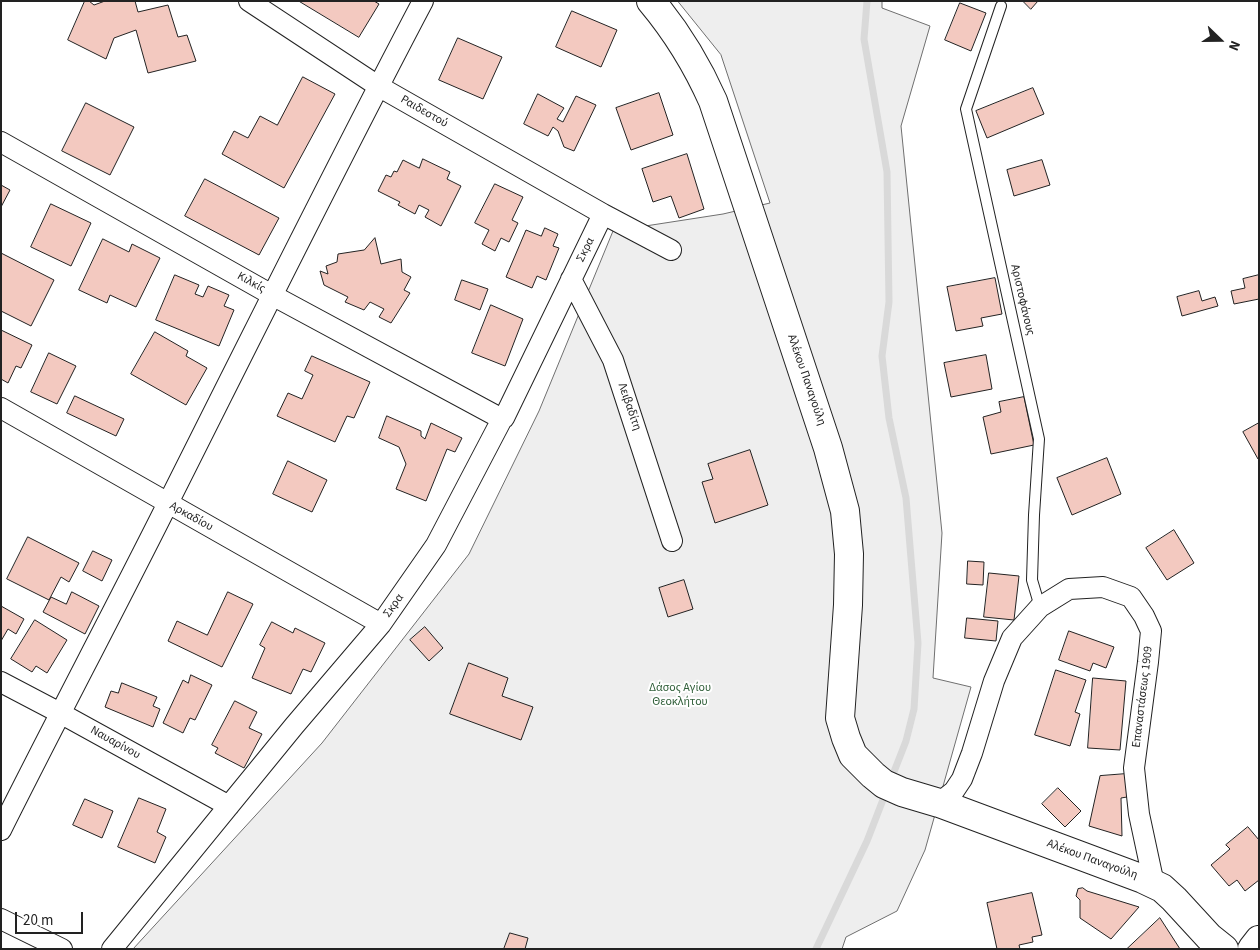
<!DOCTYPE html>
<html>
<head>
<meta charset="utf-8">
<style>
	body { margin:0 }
	#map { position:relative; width:1260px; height:950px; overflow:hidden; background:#fff; font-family:"Source Sans 3",sans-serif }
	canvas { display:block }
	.frame { position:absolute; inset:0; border:2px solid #222; pointer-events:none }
	.north { position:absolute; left:1195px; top:15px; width:50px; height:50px; -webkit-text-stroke:4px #fff; paint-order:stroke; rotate:112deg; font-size:14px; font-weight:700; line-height:20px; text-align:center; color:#222 }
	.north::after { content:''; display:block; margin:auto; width:18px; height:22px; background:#222; clip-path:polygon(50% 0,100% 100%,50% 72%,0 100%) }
	.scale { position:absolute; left:15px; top:912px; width:68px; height:22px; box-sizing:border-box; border:2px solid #222; border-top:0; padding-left:6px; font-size:15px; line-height:18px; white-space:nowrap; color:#222; -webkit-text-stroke:4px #fff; paint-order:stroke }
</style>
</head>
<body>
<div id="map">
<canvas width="1260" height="950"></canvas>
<div class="frame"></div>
<div class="north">N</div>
<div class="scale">20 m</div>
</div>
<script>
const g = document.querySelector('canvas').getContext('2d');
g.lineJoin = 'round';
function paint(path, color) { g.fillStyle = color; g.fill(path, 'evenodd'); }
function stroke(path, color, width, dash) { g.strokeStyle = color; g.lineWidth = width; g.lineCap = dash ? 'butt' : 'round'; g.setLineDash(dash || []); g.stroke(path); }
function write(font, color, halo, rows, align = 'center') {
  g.font = font + ' "Source Sans 3",sans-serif'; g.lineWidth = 4; g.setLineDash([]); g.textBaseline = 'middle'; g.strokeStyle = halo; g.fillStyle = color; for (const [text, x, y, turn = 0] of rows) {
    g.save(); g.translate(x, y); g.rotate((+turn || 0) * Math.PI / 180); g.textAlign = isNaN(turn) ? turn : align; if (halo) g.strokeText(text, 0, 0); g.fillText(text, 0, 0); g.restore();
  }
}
const green = new Path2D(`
	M 678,1 L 882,1 L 882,8 L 930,26 L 901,126 L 942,533 L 933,678 L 971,687 L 925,850 L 897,911 L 846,937 L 842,949 L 133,949 L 322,743 L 469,554 L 539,411 L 613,231 L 723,214 L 770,203 L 721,55 Z`);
const stream = new Path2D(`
	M 867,1 L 864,39 L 887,172 L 889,302 L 882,356 L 889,418 L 906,498 L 918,643 L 914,709 L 906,741 L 890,782
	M 816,949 L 867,841 L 886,792`);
const building = new Path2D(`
	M 85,1 L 89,1 L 94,5 L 105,1 L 135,1 L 138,12 L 168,5 L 178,37 L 187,35 L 196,61 L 148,73 L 136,30 L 114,38 L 106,59 L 68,40 Z
	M 299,1 L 374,1 L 379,4 L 359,37 Z
	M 1023,1 L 1038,1 L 1031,9 Z
	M 960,3 L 986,13 L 971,51 L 945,40 Z
	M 572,11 L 617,30 L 601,67 L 556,47 Z
	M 458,38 L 502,57 L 483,99 L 439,80 Z
	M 303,77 L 335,94 L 284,188 L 222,154 L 234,131 L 248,138 L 260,116 L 277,125 Z
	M 1033,88 L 1044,114 L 987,138 L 976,111 Z
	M 659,93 L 673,135 L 631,150 L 616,108 Z
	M 538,94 L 564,108 L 557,119 L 563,122 L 576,96 L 596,105 L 574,151 L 564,147 L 558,131 L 553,127 L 548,136 L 524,124 Z
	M 86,103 L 134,127 L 110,175 L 62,151 Z
	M 687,154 L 704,209 L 679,218 L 671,196 L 653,202 L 642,169 Z
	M 423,159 L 450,172 L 447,179 L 461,186 L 441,226 L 425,217 L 429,210 L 419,205 L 415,214 L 398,205 L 400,202 L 378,191 L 386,175 L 391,177 L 394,171 L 397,172 L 403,160 L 419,168 Z
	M 1042,160 L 1050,185 L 1014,196 L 1007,170 Z
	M 205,179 L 279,218 L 259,255 L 185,216 Z
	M 495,184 L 523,197 L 512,220 L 518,223 L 509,242 L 501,238 L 495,251 L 482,244 L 489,230 L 475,223 Z
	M 1,185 L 10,190 L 1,207 Z
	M 51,204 L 91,223 L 71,266 L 31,247 Z
	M 545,228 L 558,234 L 553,246 L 559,248 L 546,280 L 537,276 L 532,288 L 506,277 L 526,230 L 541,236 Z
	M 375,238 L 381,264 L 401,259 L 402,272 L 411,277 L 404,290 L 410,293 L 391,323 L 379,317 L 384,309 L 370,302 L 364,310 L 345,302 L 348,297 L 324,285 L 320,271 L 328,274 L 326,266 L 337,262 L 338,254 L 364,250 Z
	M 103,239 L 129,252 L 132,244 L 160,258 L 136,307 L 110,295 L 107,303 L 79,290 Z
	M 1,253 L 54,280 L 31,326 L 1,311 Z
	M 175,275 L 199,285 L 195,294 L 203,297 L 208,286 L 229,295 L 224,306 L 234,310 L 219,346 L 156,320 Z
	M 1259,275 L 1259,299 L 1234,304 L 1231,291 L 1245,288 L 1243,279 Z
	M 995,278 L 1002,314 L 981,318 L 983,326 L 956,331 L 947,287 Z
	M 462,280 L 488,289 L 480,310 L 455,300 Z
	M 1199,291 L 1202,301 L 1215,297 L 1218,306 L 1182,316 L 1177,297 Z
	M 491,305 L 523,319 L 505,366 L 472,353 Z
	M 1,330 L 32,345 L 21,368 L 16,366 L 8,383 L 1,379 Z
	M 155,332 L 188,351 L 186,356 L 207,368 L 186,405 L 131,374 Z
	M 49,353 L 76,366 L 57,404 L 31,392 Z
	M 986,355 L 992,389 L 951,397 L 944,363 Z
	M 312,356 L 370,382 L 354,418 L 347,416 L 335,442 L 277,416 L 288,393 L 302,399 L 313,375 L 305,371 Z
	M 75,396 L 124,419 L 116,436 L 67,413 Z
	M 1024,397 L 1034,445 L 991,454 L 983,417 L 1001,412 L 999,402 Z
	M 387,416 L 421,431 L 421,436 L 425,439 L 431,423 L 462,438 L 455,452 L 447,449 L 426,501 L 396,489 L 406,464 L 399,447 L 379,438 Z
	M 1259,423 L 1259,459 L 1258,459 L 1243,432 Z
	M 750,450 L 768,505 L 715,523 L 702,482 L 713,479 L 708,464 Z
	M 1107,458 L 1121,494 L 1072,515 L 1057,478 Z
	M 288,461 L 327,480 L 312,512 L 273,494 Z
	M 1174,530 L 1194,563 L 1167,580 L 1146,548 Z
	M 28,537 L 79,563 L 69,582 L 61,577 L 49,600 L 7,579 Z
	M 93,551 L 112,560 L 102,581 L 83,571 Z
	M 968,561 L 984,562 L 983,585 L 967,584 Z
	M 989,573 L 1019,576 L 1014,620 L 984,617 Z
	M 684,580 L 693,609 L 668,617 L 659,588 Z
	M 72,592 L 99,606 L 85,634 L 43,612 L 51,597 L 66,604 Z
	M 228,592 L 253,604 L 222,667 L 168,641 L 177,621 L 207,635 Z
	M 1,606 L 24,619 L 16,634 L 8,629 L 1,641 Z
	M 967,618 L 998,621 L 996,641 L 965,638 Z
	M 35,620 L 67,640 L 47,673 L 36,666 L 32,672 L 11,659 Z
	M 272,622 L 293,633 L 295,628 L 325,643 L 311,672 L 303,669 L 291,694 L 252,678 L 265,648 L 260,645 Z
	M 425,627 L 443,648 L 429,661 L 410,640 Z
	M 1069,631 L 1114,647 L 1106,668 L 1093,663 L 1090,671 L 1059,660 Z
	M 469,663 L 508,678 L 502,696 L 533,707 L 521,740 L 450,714 Z
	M 1056,670 L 1086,680 L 1075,712 L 1080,714 L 1070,746 L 1035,735 Z
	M 191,675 L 212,685 L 195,720 L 190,718 L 183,733 L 163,723 L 183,680 L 188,683 Z
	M 1093,678 L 1126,681 L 1120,750 L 1088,748 Z
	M 122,683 L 157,697 L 153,706 L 160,709 L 153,727 L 105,707 L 111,691 L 118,693 Z
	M 235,701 L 257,712 L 249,728 L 262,734 L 244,768 L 215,753 L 218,748 L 212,745 Z
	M 1126,774 L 1127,797 L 1121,798 L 1122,836 L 1089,826 L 1100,776 Z
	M 1058,788 L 1081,811 L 1065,827 L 1042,804 Z
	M 139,798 L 166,809 L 157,832 L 166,837 L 155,863 L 118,847 Z
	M 85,799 L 113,811 L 102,838 L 73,825 Z
	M 1248,827 L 1259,840 L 1259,880 L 1245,891 L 1237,880 L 1229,886 L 1211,865 L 1230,849 L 1226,845 Z
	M 1083,888 L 1087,891 L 1139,907 L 1111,939 L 1080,918 L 1080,900 L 1076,896 L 1078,889 Z
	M 1032,893 L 1042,935 L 1032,937 L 1033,942 L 1019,945 L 1020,949 L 997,949 L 987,903 Z
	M 1160,918 L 1180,949 L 1127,949 Z
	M 510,933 L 528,938 L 525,949 L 504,949 Z`);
const lane = new Path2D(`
	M 1001,6 L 966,109 L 1039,439 L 1034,515 L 1032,580 L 1040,607`);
const street = new Path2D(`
	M 249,1 L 378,86 L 603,214 L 671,250
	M 1,142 L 272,295 L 502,419
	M 571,279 L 613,360 L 672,541
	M 1,408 L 381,624
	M 1,682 L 60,713 L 229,806
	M 939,803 L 954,791 L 962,779 L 972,753 L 994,681 L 1012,638 L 1040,607 L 1069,589 L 1103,587 L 1131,597 L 1144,616 L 1151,631 L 1148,662 L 1134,768 L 1139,814 L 1154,884
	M 1,830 C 56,720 114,611 169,501 C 253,334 336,166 423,1
	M 1,919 L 62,949
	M 112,949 L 294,726 L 381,624 L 436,545 L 502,419 L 504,418 L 603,214`);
const secondary = new Path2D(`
	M 651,1 C 677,32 697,65 713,101 L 828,448 L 845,511 L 849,554 L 848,605 L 840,718 L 846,738 L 853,755 L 873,775 L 884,784 L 902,792 L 939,803 L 1143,879 L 1162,888 L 1174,899 L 1209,937 L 1224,949
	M 1252,949 L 1259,940`);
const streetNames = [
	["Ραιδεστού",424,112,30],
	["Σκρα",586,250,-64],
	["Κιλκίς",251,283,29],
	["Αριστοφάνους",1022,300,77],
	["Αλέκου Παναγούλη",806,380,71],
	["Λειβαδίτη",629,407,71],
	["Αρκαδίου",191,517,29],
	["Σκρα",394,606,-55],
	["Επαναστάσεως 1909",1143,697,-83],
	["Ναυαρίνου",115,743,29],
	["Αλέκου Παναγούλη",1092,860,20]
];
const parkNames = [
	["Δάσος Αγίου",680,688],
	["Θεοκλήτου",680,702]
];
paint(green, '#eee');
stroke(green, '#6f6f6f', 1);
stroke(stream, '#d9d9d9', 7);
paint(building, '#f3c9c0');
stroke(building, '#222', 1);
stroke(lane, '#222', 12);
stroke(street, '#222', 22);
stroke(secondary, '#222', 30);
stroke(lane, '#fff', 10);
stroke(street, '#fff', 20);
stroke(secondary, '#fff', 28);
write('12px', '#222', '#fff', streetNames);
write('12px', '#2f5e38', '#fff', parkNames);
</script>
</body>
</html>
